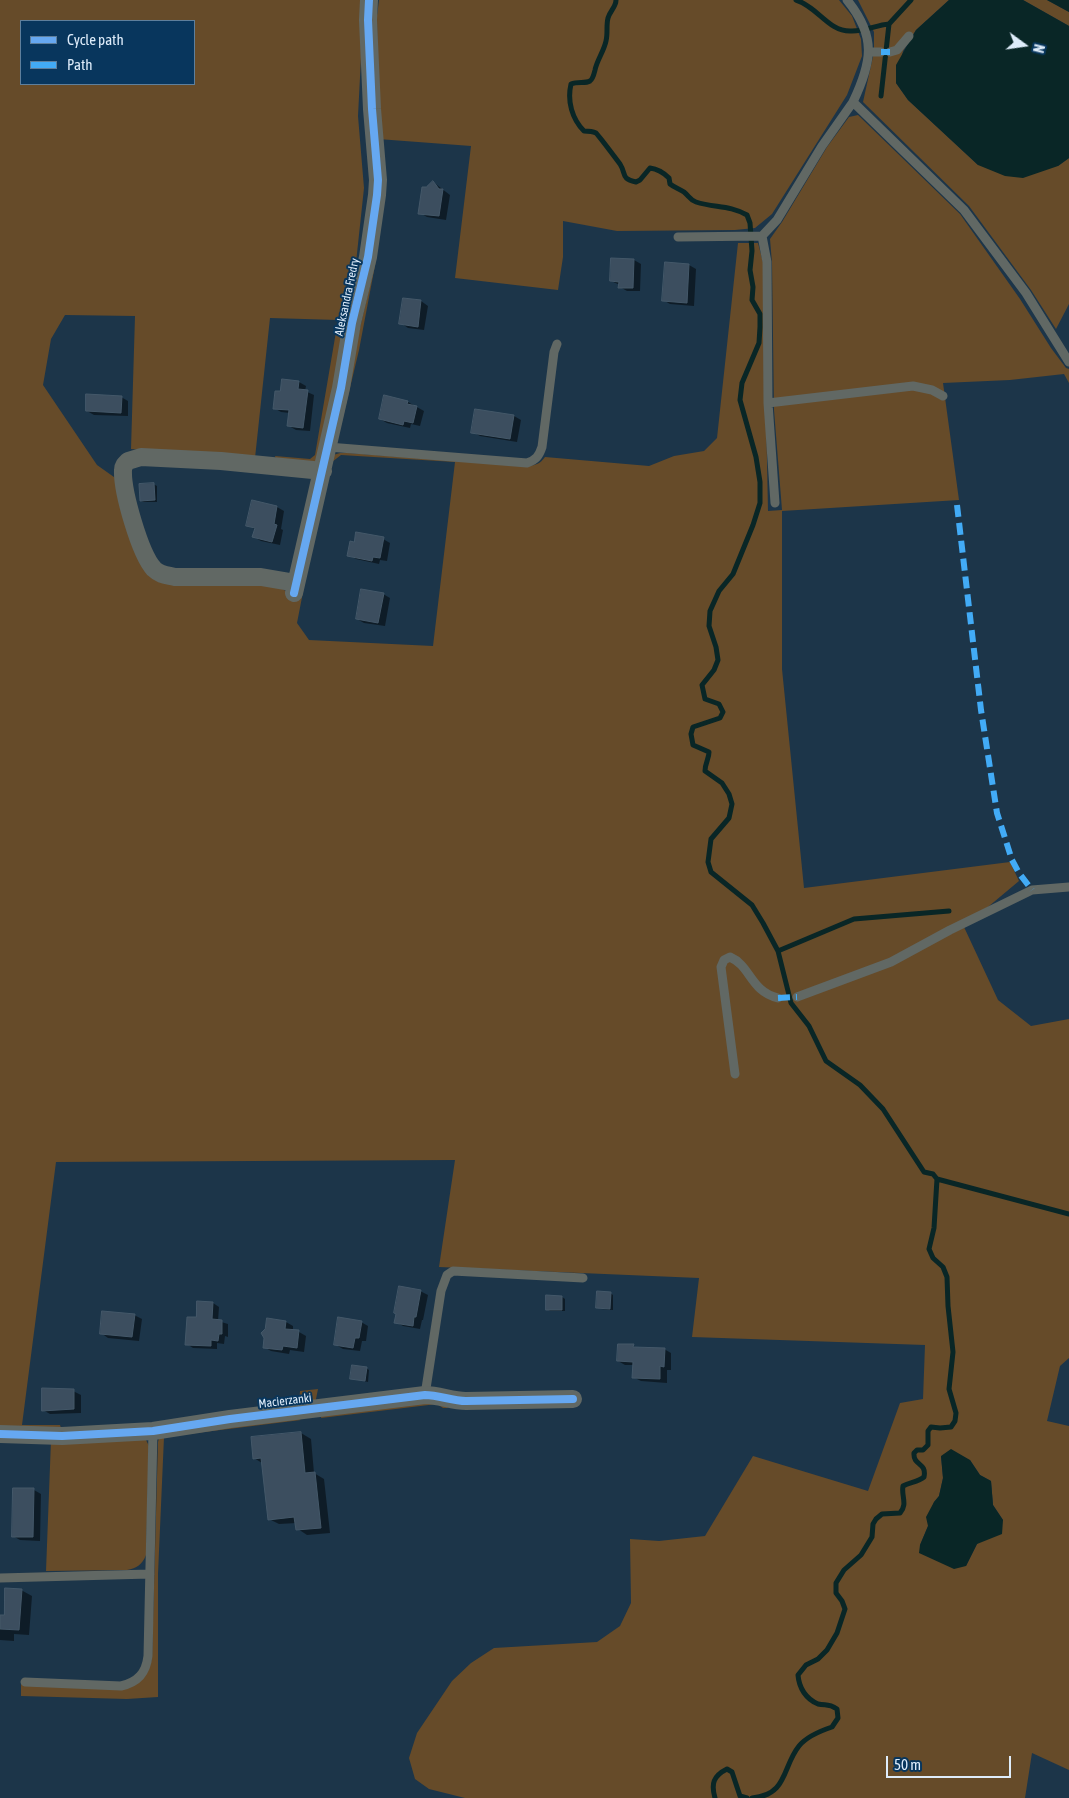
<!DOCTYPE html>
<html>
<head>
<meta charset="utf-8">
<style>
	body { margin:0 }
	#map { position:relative; width:1069px; height:1798px; overflow:hidden; background:#1c3549; font-family:"Asap Condensed",sans-serif }
	canvas { display:block }
	.legend { position:absolute; left:20px; top:20px; width:175px; height:65px; box-sizing:border-box; background:#08365d; border:1px solid #5e7f9c; margin:0; padding:6px 9px; list-style:none; font-size:15px; color:#deecfa }
	.legend li { display:flex; align-items:center; gap:10px; height:25px }
	.legend b { width:25px; border:1px solid #5e7f9c }
	.north { position:absolute; left:999px; top:20px; width:50px; height:50px; -webkit-text-stroke:4px #08365d; paint-order:stroke; rotate:104deg; font-size:14px; font-weight:700; line-height:20px; text-align:center; color:#deecfa }
	.north::after { content:''; display:block; margin:auto; width:18px; height:22px; background:#deecfa; clip-path:polygon(50% 0,100% 100%,50% 72%,0 100%) }
	.scale { position:absolute; left:886px; top:1756px; width:125px; height:22px; box-sizing:border-box; border:2px solid #deecfa; border-top:0; padding-left:6px; font-size:15px; line-height:18px; white-space:nowrap; color:#deecfa; -webkit-text-stroke:4px #08365d; paint-order:stroke }
</style>
</head>
<body>
<div id="map">
<canvas width="1069" height="1798"></canvas>
<ul class="legend">
<li><b style="height:6px;background:#66a8f1"></b>Cycle path</li>
<li><b style="height:6px;background:#42abf6"></b>Path</li>
</ul>
<div class="north">N</div>
<div class="scale">50 m</div>
</div>
<script>
const g = document.querySelector('canvas').getContext('2d');
g.lineJoin = 'round';
function paint(path, color) { g.fillStyle = color; g.fill(path, 'evenodd'); }
function stroke(path, color, width, dash) { g.strokeStyle = color; g.lineWidth = width; g.lineCap = dash ? 'butt' : 'round'; g.setLineDash(dash || []); g.stroke(path); }
function write(font, color, halo, rows, align = 'center') {
  g.font = font + ' "Asap Condensed",sans-serif'; g.lineWidth = 4; g.setLineDash([]); g.textBaseline = 'middle'; g.strokeStyle = halo; g.fillStyle = color; for (const [text, x, y, turn = 0] of rows) {
    g.save(); g.translate(x, y); g.rotate((+turn || 0) * Math.PI / 180); g.textAlign = isNaN(turn) ? turn : align; if (halo) g.strokeText(text, 0, 0); g.fillText(text, 0, 0); g.restore();
  }
}
const green = new Path2D(`
	M 0,0 L 364,0 L 358,116 L 364,188 L 352,300 L 316,463 L 277,462 L 275,456 L 310,459 L 315,455 L 338,320 L 270,318 L 255,458 L 131,449 L 135,316 L 65,315 L 51,339 L 43,385 L 97,465 L 121,482 L 154,573 L 277,585 L 287,592 L 311,551 L 297,623 L 309,640 L 433,646 L 455,462 L 341,455 L 332,462 L 333,455 L 340,453 L 348,453 L 528,466 C 536,465 540,464 545,457 L 649,466 L 674,456 L 704,451 L 717,438 L 738,243 L 758,243 L 763,262 L 768,511 L 782,510 L 774,410 L 772,263 L 770,239 L 782,222 L 827,147 L 849,117 L 858,115 L 960,214 L 1020,299 L 1051,348 L 1066,368 L 1069,369 L 1069,383 L 1064,374 L 1010,380 L 943,383 L 959,500 L 782,511 L 782,669 L 804,888 L 1010,862 L 1019,881 L 964,927 L 998,1000 L 1031,1026 L 1069,1019 L 1069,1358 L 1060,1366 L 1047,1421 L 1069,1426 L 1069,1770 L 1032,1753 L 1025,1798 L 465,1798 L 429,1789 L 415,1779 L 409,1758 L 417,1733 L 452,1681 L 471,1663 L 494,1648 L 597,1642 L 620,1626 L 631,1603 L 630,1539 L 659,1541 L 705,1536 L 753,1456 L 868,1491 L 900,1403 L 923,1399 L 925,1345 L 692,1337 L 699,1278 L 439,1267 L 455,1160 L 56,1162 L 22,1425 L 60,1425 L 62,1431 L 0,1431 ZM 21,21 L 194,21 L 194,84 L 21,84 ZM 941,1456 L 970,1460 L 980,1475 L 991,1481 L 993,1505 L 1003,1520 L 977,1544 L 966,1566 L 920,1545 L 928,1526 L 934,1502 L 939,1496 L 943,1478 Z
	M 379,0 L 839,0 L 852,16 L 861,39 L 862,56 L 847,95 L 772,214 L 755,228 L 735,230 L 617,231 L 563,221 L 563,257 L 558,290 L 455,278 L 471,146 L 378,139 L 377,16 Z
	M 858,0 L 949,0 L 916,30 L 903,51 L 896,83 L 908,100 L 978,165 L 1058,166 L 1069,158 L 1069,304 L 1056,329 L 1031,290 L 969,206 L 863,102 L 874,52 L 874,32 Z
	M 1023,0 L 1047,0 L 1069,12 L 1069,26 Z
	M 377,255 L 359,350 L 340,430 L 337,429 L 338,422 Z
	M 318,1389 L 315,1404 L 299,1402 L 300,1391 Z
	M 432,1400 L 449,1408 L 443,1408 L 437,1404 L 321,1418 L 322,1413 Z
	M 290,1415 L 301,1420 L 164,1437 L 158,1574 L 158,1697 L 127,1699 L 21,1696 L 21,1684 L 120,1689 C 138,1686 148,1676 152,1658 L 158,1442 L 159,1438 L 163,1433 Z
	M 140,1437 L 146,1440 L 149,1446 L 146,1555 C 142,1565 137,1568 127,1570 L 46,1571 L 51,1440 Z`);
const water = new Path2D(`
	M 949,0 L 1023,0 L 1069,26 L 1069,158 L 1058,166 L 1023,178 L 1005,176 L 978,165 L 908,100 L 896,83 L 896,65 L 916,30 Z
	M 1047,0 L 1069,0 L 1069,12 Z
	M 951,1449 L 970,1460 L 980,1475 L 991,1481 L 993,1505 L 1003,1520 L 1002,1534 L 977,1544 L 966,1566 L 954,1569 L 919,1553 L 920,1545 L 928,1526 L 926,1517 L 934,1502 L 939,1496 L 943,1478 L 941,1456 Z`);
const shadow = new Path2D(`
	M 433,182 L 450,195 L 446,220 L 427,217 L 420,213 L 427,189 Z
	M 612,259 L 634,260 L 641,264 L 640,291 L 627,291 L 620,287 L 620,285 L 611,281 Z
	M 666,263 L 689,265 L 696,269 L 694,306 L 670,304 L 663,300 Z
	M 421,301 L 428,306 L 424,330 L 408,328 L 401,323 Z
	M 299,382 L 306,386 L 305,391 L 314,395 L 310,431 L 296,430 L 289,426 L 290,413 L 281,412 L 274,408 L 282,393 Z
	M 121,397 L 128,401 L 128,416 L 94,415 L 87,411 Z
	M 385,397 L 408,402 L 424,411 L 420,426 L 411,424 L 410,428 L 387,423 L 380,419 Z
	M 514,416 L 521,420 L 517,442 L 480,436 L 473,432 Z
	M 153,484 L 157,486 L 157,502 L 144,502 L 141,501 Z
	M 253,502 L 277,507 L 284,511 L 281,529 L 283,530 L 280,545 L 261,541 L 254,537 L 256,530 L 248,525 Z
	M 383,539 L 390,543 L 387,561 L 380,560 L 379,564 L 356,559 L 349,555 Z
	M 383,594 L 390,598 L 385,626 L 364,623 L 357,619 Z
	M 420,1291 L 428,1295 L 423,1320 L 422,1320 L 420,1329 L 403,1326 L 396,1322 Z
	M 610,1293 L 613,1295 L 613,1310 L 601,1309 L 598,1307 Z
	M 562,1297 L 565,1299 L 565,1311 L 550,1311 L 547,1309 Z
	M 213,1303 L 219,1307 L 218,1321 L 228,1324 L 228,1337 L 225,1336 L 224,1344 L 217,1343 L 217,1349 L 193,1348 L 187,1344 L 197,1319 Z
	M 134,1315 L 142,1319 L 139,1341 L 108,1338 L 101,1333 Z
	M 268,1320 L 286,1322 L 293,1326 L 293,1331 L 299,1332 L 306,1336 L 304,1352 L 290,1350 L 289,1354 L 271,1351 L 264,1347 Z
	M 361,1322 L 368,1326 L 366,1341 L 362,1341 L 360,1351 L 343,1349 L 336,1345 Z
	M 633,1346 L 637,1348 L 664,1349 L 671,1353 L 671,1370 L 667,1370 L 667,1383 L 641,1381 L 633,1377 L 634,1365 L 625,1365 L 618,1361 Z
	M 366,1368 L 369,1370 L 368,1382 L 351,1378 Z
	M 73,1391 L 81,1395 L 81,1413 L 50,1414 L 43,1410 Z
	M 301,1433 L 311,1439 L 314,1473 L 324,1479 L 330,1533 L 307,1535 L 298,1529 L 297,1523 L 279,1524 L 269,1519 L 262,1463 L 254,1458 Z
	M 34,1490 L 41,1494 L 40,1541 L 20,1540 L 13,1536 Z
	M 21,1590 L 32,1596 L 29,1635 L 14,1634 L 14,1641 L 0,1640 L 0,1617 L 5,1617 Z`);
const stream = new Path2D(`
	M 616,0 C 616,7 610,11 608,18 C 606,26 608,33 606,41 C 604,51 597,60 595,70 C 594,74 593,79 590,81 C 585,84 578,81 571,84 C 567,101 572,119 584,131 C 589,131 592,131 596,133 C 598,135 617,160 620,164 C 627,175 620,178 636,182 L 640,180 L 650,168 C 658,169 663,172 669,178 L 670,184 C 675,188 680,189 684,192 C 689,196 690,200 696,202 C 715,208 729,205 747,215 L 750,223 L 752,251 L 750,270 L 753,287 L 752,300 L 760,314 L 760,327 L 759,343 L 742,383 L 740,400 L 756,457 L 760,482 L 760,503 L 753,525 L 733,574 L 719,591 L 710,611 L 709,626 L 716,647 L 718,660 L 714,670 L 702,685 L 705,699 L 719,704 L 723,712 L 720,718 L 693,727 L 691,734 L 693,745 L 709,752 C 709,759 705,763 705,771 L 722,783 L 729,794 L 732,804 L 729,818 L 711,839 L 708,862 L 711,872 L 752,905 L 763,923 L 778,951 L 791,1003 L 809,1026 L 826,1061 L 860,1085 L 883,1109 L 924,1172 L 933,1174 L 937,1179 L 934,1228 L 929,1249 L 933,1258 L 943,1267 L 947,1277 L 948,1306 L 953,1352 L 949,1389 L 956,1413 L 955,1421 L 951,1427 L 940,1428 L 931,1427 L 928,1431 L 928,1445 L 923,1450 L 917,1450 L 914,1453 C 913,1466 927,1462 924,1477 C 918,1482 910,1482 903,1486 C 901,1496 908,1504 900,1513 L 882,1514 L 876,1519 L 873,1524 L 872,1537 L 861,1555 L 844,1570 L 836,1583 L 836,1593 L 842,1601 L 845,1609 L 837,1633 L 827,1650 L 818,1659 L 806,1665 L 798,1675 C 799,1688 806,1699 818,1704 C 826,1706 828,1703 837,1709 L 838,1718 L 832,1727 C 820,1731 807,1736 799,1746 C 782,1767 788,1795 752,1798
	M 796,0 C 818,7 828,31 850,31 C 864,32 876,25 889,24 L 911,0
	M 881,96 L 889,24
	M 778,951 L 854,919 L 949,911
	M 937,1179 L 1069,1214
	M 715,1798 C 711,1784 713,1776 727,1769 L 732,1772 L 740,1796 L 747,1798`);
const building = new Path2D(`
	M 433,181 L 439,189 L 443,189 L 439,216 L 418,214 L 422,187 L 426,187 Z
	M 611,258 L 634,259 L 633,288 L 618,288 L 619,282 L 610,281 Z
	M 665,262 L 689,264 L 687,303 L 662,301 Z
	M 403,298 L 421,300 L 418,327 L 399,324 Z
	M 282,379 L 299,381 L 298,389 L 308,390 L 303,428 L 287,426 L 289,410 L 273,409 L 275,391 L 280,391 Z
	M 86,394 L 122,396 L 121,413 L 86,411 Z
	M 384,395 L 408,401 L 407,404 L 417,406 L 413,423 L 404,421 L 403,425 L 379,419 Z
	M 475,409 L 514,415 L 510,439 L 471,433 Z
	M 154,483 L 155,500 L 140,501 L 139,484 Z
	M 252,500 L 277,506 L 274,524 L 277,525 L 272,542 L 252,537 L 255,528 L 246,526 Z
	M 356,532 L 384,537 L 380,558 L 373,557 L 372,561 L 347,556 L 350,541 L 354,542 Z
	M 361,589 L 384,593 L 378,623 L 356,619 Z
	M 399,1286 L 421,1290 L 416,1317 L 414,1317 L 413,1326 L 394,1323 L 396,1314 L 394,1313 Z
	M 597,1291 L 611,1292 L 610,1309 L 596,1308 Z
	M 546,1295 L 562,1296 L 562,1310 L 546,1310 Z
	M 197,1301 L 213,1302 L 212,1319 L 222,1320 L 222,1334 L 219,1334 L 218,1341 L 211,1340 L 211,1346 L 185,1345 L 187,1317 L 196,1317 Z
	M 102,1311 L 135,1314 L 132,1337 L 100,1334 Z
	M 338,1317 L 362,1321 L 359,1338 L 355,1338 L 353,1348 L 334,1345 Z
	M 267,1318 L 286,1321 L 285,1329 L 299,1330 L 297,1348 L 283,1346 L 282,1350 L 263,1348 L 264,1338 L 261,1333 L 265,1329 Z
	M 618,1344 L 634,1344 L 633,1347 L 665,1348 L 664,1367 L 660,1366 L 660,1379 L 632,1378 L 633,1362 L 617,1361 Z
	M 352,1365 L 367,1367 L 365,1381 L 350,1379 Z
	M 42,1388 L 74,1389 L 74,1409 L 42,1411 Z
	M 301,1432 L 305,1473 L 315,1472 L 321,1528 L 296,1530 L 294,1517 L 268,1520 L 261,1458 L 253,1459 L 251,1437 Z
	M 13,1488 L 34,1488 L 33,1537 L 12,1537 Z
	M 5,1588 L 22,1589 L 19,1630 L 0,1629 L 0,1615 L 4,1615 Z`);
const service = new Path2D(`
	M 847,0 C 877,37 872,62 853,102 L 964,210 L 1026,293 L 1069,362
	M 869,52 L 881,52
	M 890,52 L 897,50 L 909,36
	M 762,236 L 767,262 L 768,403 L 775,503
	M 678,237 L 762,236 L 777,220 L 822,146 L 853,102
	M 768,403 L 913,386 L 932,390 L 943,396
	M 328,447 L 527,463 C 536,460 539,456 542,447 L 554,352 L 557,344
	M 797,997 L 891,962 L 950,930 L 1032,890 L 1069,887
	M 735,1074 L 721,967 L 724,960 L 730,957 C 751,966 750,991 778,998
	M 425,1395 L 441,1291 L 447,1275 L 453,1271 L 583,1278
	M 0,1578 L 150,1574
	M 25,1682 L 121,1686 C 138,1682 146,1673 148,1656 L 153,1431`);
const minor = new Path2D(`
	M 296,583 L 261,577 L 175,577 C 167,575 160,575 154,569 C 140,554 122,491 123,470 C 123,466 125,464 128,461 L 141,457 L 221,461 L 323,471
	M 294,593 L 341,388 L 352,323 L 368,257 L 377,195 L 378,180 L 372,109 L 368,20 L 369,0
	M 0,1434 L 62,1436 L 153,1431 L 230,1419 L 425,1395 C 439,1395 452,1401 466,1401 L 573,1399`);
const quiet = new Path2D(`
	M 881,52 L 890,52
	M 957,505 L 981,710 L 997,813 L 1012,860 L 1019,873 L 1032,890
	M 778,998 L 797,997`);
const cycleway = new Path2D(`
	M 294,593 L 341,388 L 352,323 L 368,257 L 377,195 L 378,180 L 372,109 L 368,20 L 369,0
	M 0,1434 L 62,1436 L 153,1431 L 230,1419 L 425,1395 C 439,1395 452,1401 466,1401 L 573,1399`);
const streetNames = [
	["Aleksandra Fredry",347,297,-78],
	["Macierzanki",285,1401,-7]
];
paint(green, '#664b29');
paint(water, '#092626');
paint(shadow, '#0007');
stroke(stream, '#092626', 5);
paint(building, '#3c4e5f');
stroke(building, '#445869', 1);
stroke(service, '#616864', 9);
stroke(minor, '#616864', 18);
stroke(quiet, '#42abf6', 6, [12, 6]);
stroke(cycleway, '#66a8f1', 8);
write('12px', '#deecfa', '#08365d', streetNames);
</script>
</body>
</html>
